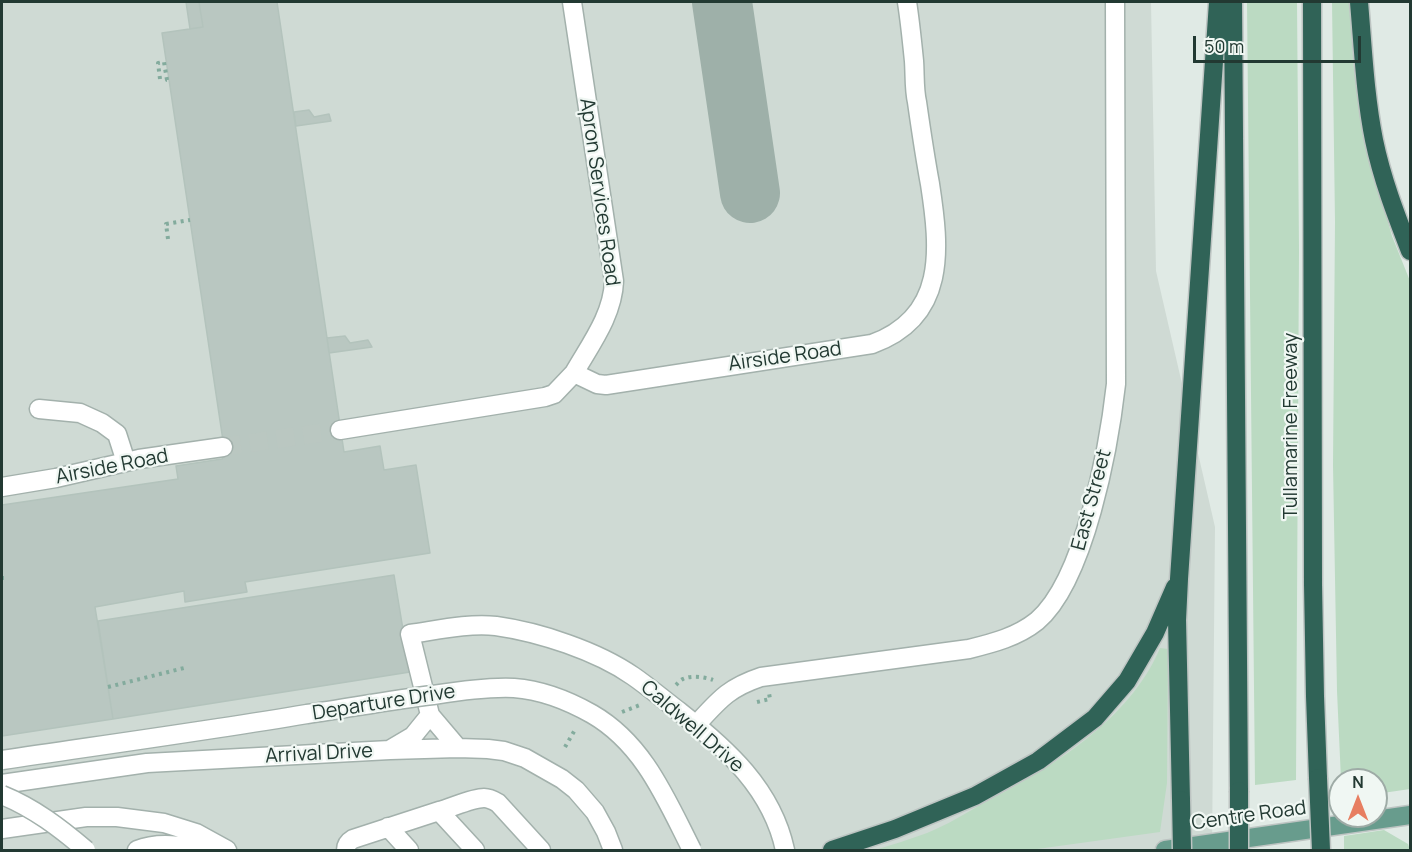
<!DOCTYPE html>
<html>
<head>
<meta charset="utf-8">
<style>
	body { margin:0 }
	#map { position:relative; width:1412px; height:852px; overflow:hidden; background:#e0eae5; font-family:Manrope,sans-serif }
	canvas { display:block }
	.frame { position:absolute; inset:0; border:3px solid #223932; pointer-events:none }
	.north { position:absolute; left:1328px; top:768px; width:60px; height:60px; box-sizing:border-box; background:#f0f7f3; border:2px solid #9eaba6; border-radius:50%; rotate:0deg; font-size:16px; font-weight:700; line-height:24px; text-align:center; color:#223932 }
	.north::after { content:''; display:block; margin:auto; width:21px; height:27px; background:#e77e61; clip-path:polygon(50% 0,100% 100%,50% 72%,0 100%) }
	.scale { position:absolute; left:1193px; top:36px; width:168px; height:27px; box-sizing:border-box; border:3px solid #223932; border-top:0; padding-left:8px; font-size:18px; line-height:21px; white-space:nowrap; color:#223932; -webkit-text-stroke:4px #f0f7f3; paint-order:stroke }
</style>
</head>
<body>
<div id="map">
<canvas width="1412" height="852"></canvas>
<div class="frame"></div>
<div class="north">N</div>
<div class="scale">50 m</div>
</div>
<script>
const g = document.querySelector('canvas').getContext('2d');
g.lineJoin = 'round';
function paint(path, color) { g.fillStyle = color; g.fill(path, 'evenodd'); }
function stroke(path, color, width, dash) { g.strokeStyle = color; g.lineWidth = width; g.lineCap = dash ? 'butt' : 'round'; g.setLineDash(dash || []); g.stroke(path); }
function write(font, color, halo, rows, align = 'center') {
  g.font = font + ' Manrope,sans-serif'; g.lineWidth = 4.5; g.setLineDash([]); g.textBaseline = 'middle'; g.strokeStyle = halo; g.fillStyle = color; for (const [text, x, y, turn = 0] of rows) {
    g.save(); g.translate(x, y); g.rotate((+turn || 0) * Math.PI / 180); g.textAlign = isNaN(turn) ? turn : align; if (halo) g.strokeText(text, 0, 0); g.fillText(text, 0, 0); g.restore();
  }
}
const built = new Path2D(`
	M 2,2 L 1151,2 L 1156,271 L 1215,527 L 1212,850 L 2,850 Z`);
const green = new Path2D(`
	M 1247,2 L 1297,2 L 1299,251 L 1296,780 L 1255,785 Z
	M 1332,2 L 1349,2 L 1354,69 L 1365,140 L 1392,236 L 1410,281 L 1410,789 L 1376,794 L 1376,780 L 1341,780 L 1337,691 L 1333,465 L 1335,222 Z
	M 1160,648 L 1168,649 L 1167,783 L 1160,832 L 1030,850 L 875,850 C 892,845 910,839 927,833 C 947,825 966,813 984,803 C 1051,768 1130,720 1160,648 Z
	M 1384,830 L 1408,844 L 1410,850 L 1344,850 L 1344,836 Z`);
const taxiway = new Path2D(`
	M 722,2 L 750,193`);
const building = new Path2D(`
	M 186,2 L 199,2 L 203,27 L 190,29 Z
	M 199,2 L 277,2 L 344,452 L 380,446 L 384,470 L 416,465 L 430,553 L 245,582 L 247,592 L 185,602 L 184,591 L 95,607 L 113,719 L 2,736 L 2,505 L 178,479 L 176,466 L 222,459 L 225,454 L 162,33 L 203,27 Z
	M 309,110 L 314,117 L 329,114 L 331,121 L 296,126 L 294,112 Z
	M 345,336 L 350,343 L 368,340 L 372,347 L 329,353 L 327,338 Z
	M 394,575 L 410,672 L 113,719 L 98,621 Z`);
const minorTunnel = new Path2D(`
	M 223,447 L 340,430`);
const path = new Path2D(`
	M 160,79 L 158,63 L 164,62 L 167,80 L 169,80
	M 168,239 L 166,224 L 190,220
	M 2,578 L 4,578
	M 676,685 C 678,683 680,680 683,679 C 691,675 705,677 713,680
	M 108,687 L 188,667
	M 757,702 L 770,699 L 769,693
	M 622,712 L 640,705
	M 565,747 L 576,728`);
const minor = new Path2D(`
	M 572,2 L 614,281 C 613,315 590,345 574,373
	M 39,409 L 80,413 L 102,423 L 117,434 L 126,462
	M 340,430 L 545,397 L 554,394 L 574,373 L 597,384 L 606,385 L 872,344 C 947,317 940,249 930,184 C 925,157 921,130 917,102 C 914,89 915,75 914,61 C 912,41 910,21 907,2
	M 2,487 L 56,478 L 139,459 L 223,447
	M 696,725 C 719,700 728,688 761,677 L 969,649 C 993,643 1017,637 1037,621 C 1085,580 1109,446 1116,384 L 1115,2
	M 458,748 L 430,715 L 410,634 C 438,630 468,623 496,626 C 539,632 597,651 633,676 C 649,687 664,700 680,712 C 727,749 772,789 785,850
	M 391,749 L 413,736 L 430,715
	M 2,784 L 147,763 L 390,750 L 458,748 L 488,749 L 504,751 L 525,758 L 562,779 L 576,790 L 595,812 L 606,832 L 613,850
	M 439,811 C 451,808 472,798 484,798 C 489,798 493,800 498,803 L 541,850
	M 388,827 L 409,850
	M 2,829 L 86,817 L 117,817 L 164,823 L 196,833 L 227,850
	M 137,850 C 164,839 192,849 221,850
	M 346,850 C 346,845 348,842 353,839 L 439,811 L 475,850`);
const major = new Path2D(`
	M 1165,850 L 1410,815`);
const highway = new Path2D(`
	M 1233,2 L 1239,791
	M 1312,2 L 1313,584 L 1315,696 L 1318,778
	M 1359,2 C 1363,48 1365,95 1374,140 C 1382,179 1396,215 1410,251
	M 1181,800 L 1177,620 L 1179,579 L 1218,2
	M 832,850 L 895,829 L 975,796 L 1038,761 L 1095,718 L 1127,681 L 1155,633 L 1175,587`);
const minorBridge = new Path2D(`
	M 2,760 C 103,745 206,731 307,714 C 349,708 391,700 433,695 C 460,691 487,687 514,688 C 541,690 569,701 592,714 C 644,744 666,799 692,850
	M 2,795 C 34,808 60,828 86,850`);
const highwayBridge = new Path2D(`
	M 1318,778 L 1321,850
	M 1239,791 L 1239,850
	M 1181,800 L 1182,850`);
const streetNames = [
	["Apron Services Road",599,192,82],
	["Airside Road",785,357,-8],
	["Tullamarine Freeway",1291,426,-90],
	["Airside Road",112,467,-11],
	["East Street",1092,500,-75],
	["Departure Drive",384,703,-9],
	["Caldwell Drive",692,727,41],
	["Arrival Drive",319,754,-3],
	["Centre Road",1249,816,-8]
];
paint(built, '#cfdad4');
paint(green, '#bbdac2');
stroke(taxiway, '#9eb0a9', 60);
paint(building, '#b9c7c1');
stroke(building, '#b3c3bc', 1.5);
stroke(minorTunnel, '#bac7c1', 18, [18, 9]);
stroke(minor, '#a3b1ac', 21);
stroke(major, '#bdc4c2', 21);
stroke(highway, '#bdc4c2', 21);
stroke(path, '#83ab9d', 4, [3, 4.5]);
stroke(minor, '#fff', 18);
stroke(major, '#689c8d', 18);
stroke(highway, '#306357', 18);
stroke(minorBridge, '#a3b1ac', 21, []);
stroke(highwayBridge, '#bdc4c2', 21, []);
stroke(minorBridge, '#fff', 18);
stroke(highwayBridge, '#306357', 18);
write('20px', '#223932', '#f0f7f3', streetNames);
</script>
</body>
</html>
